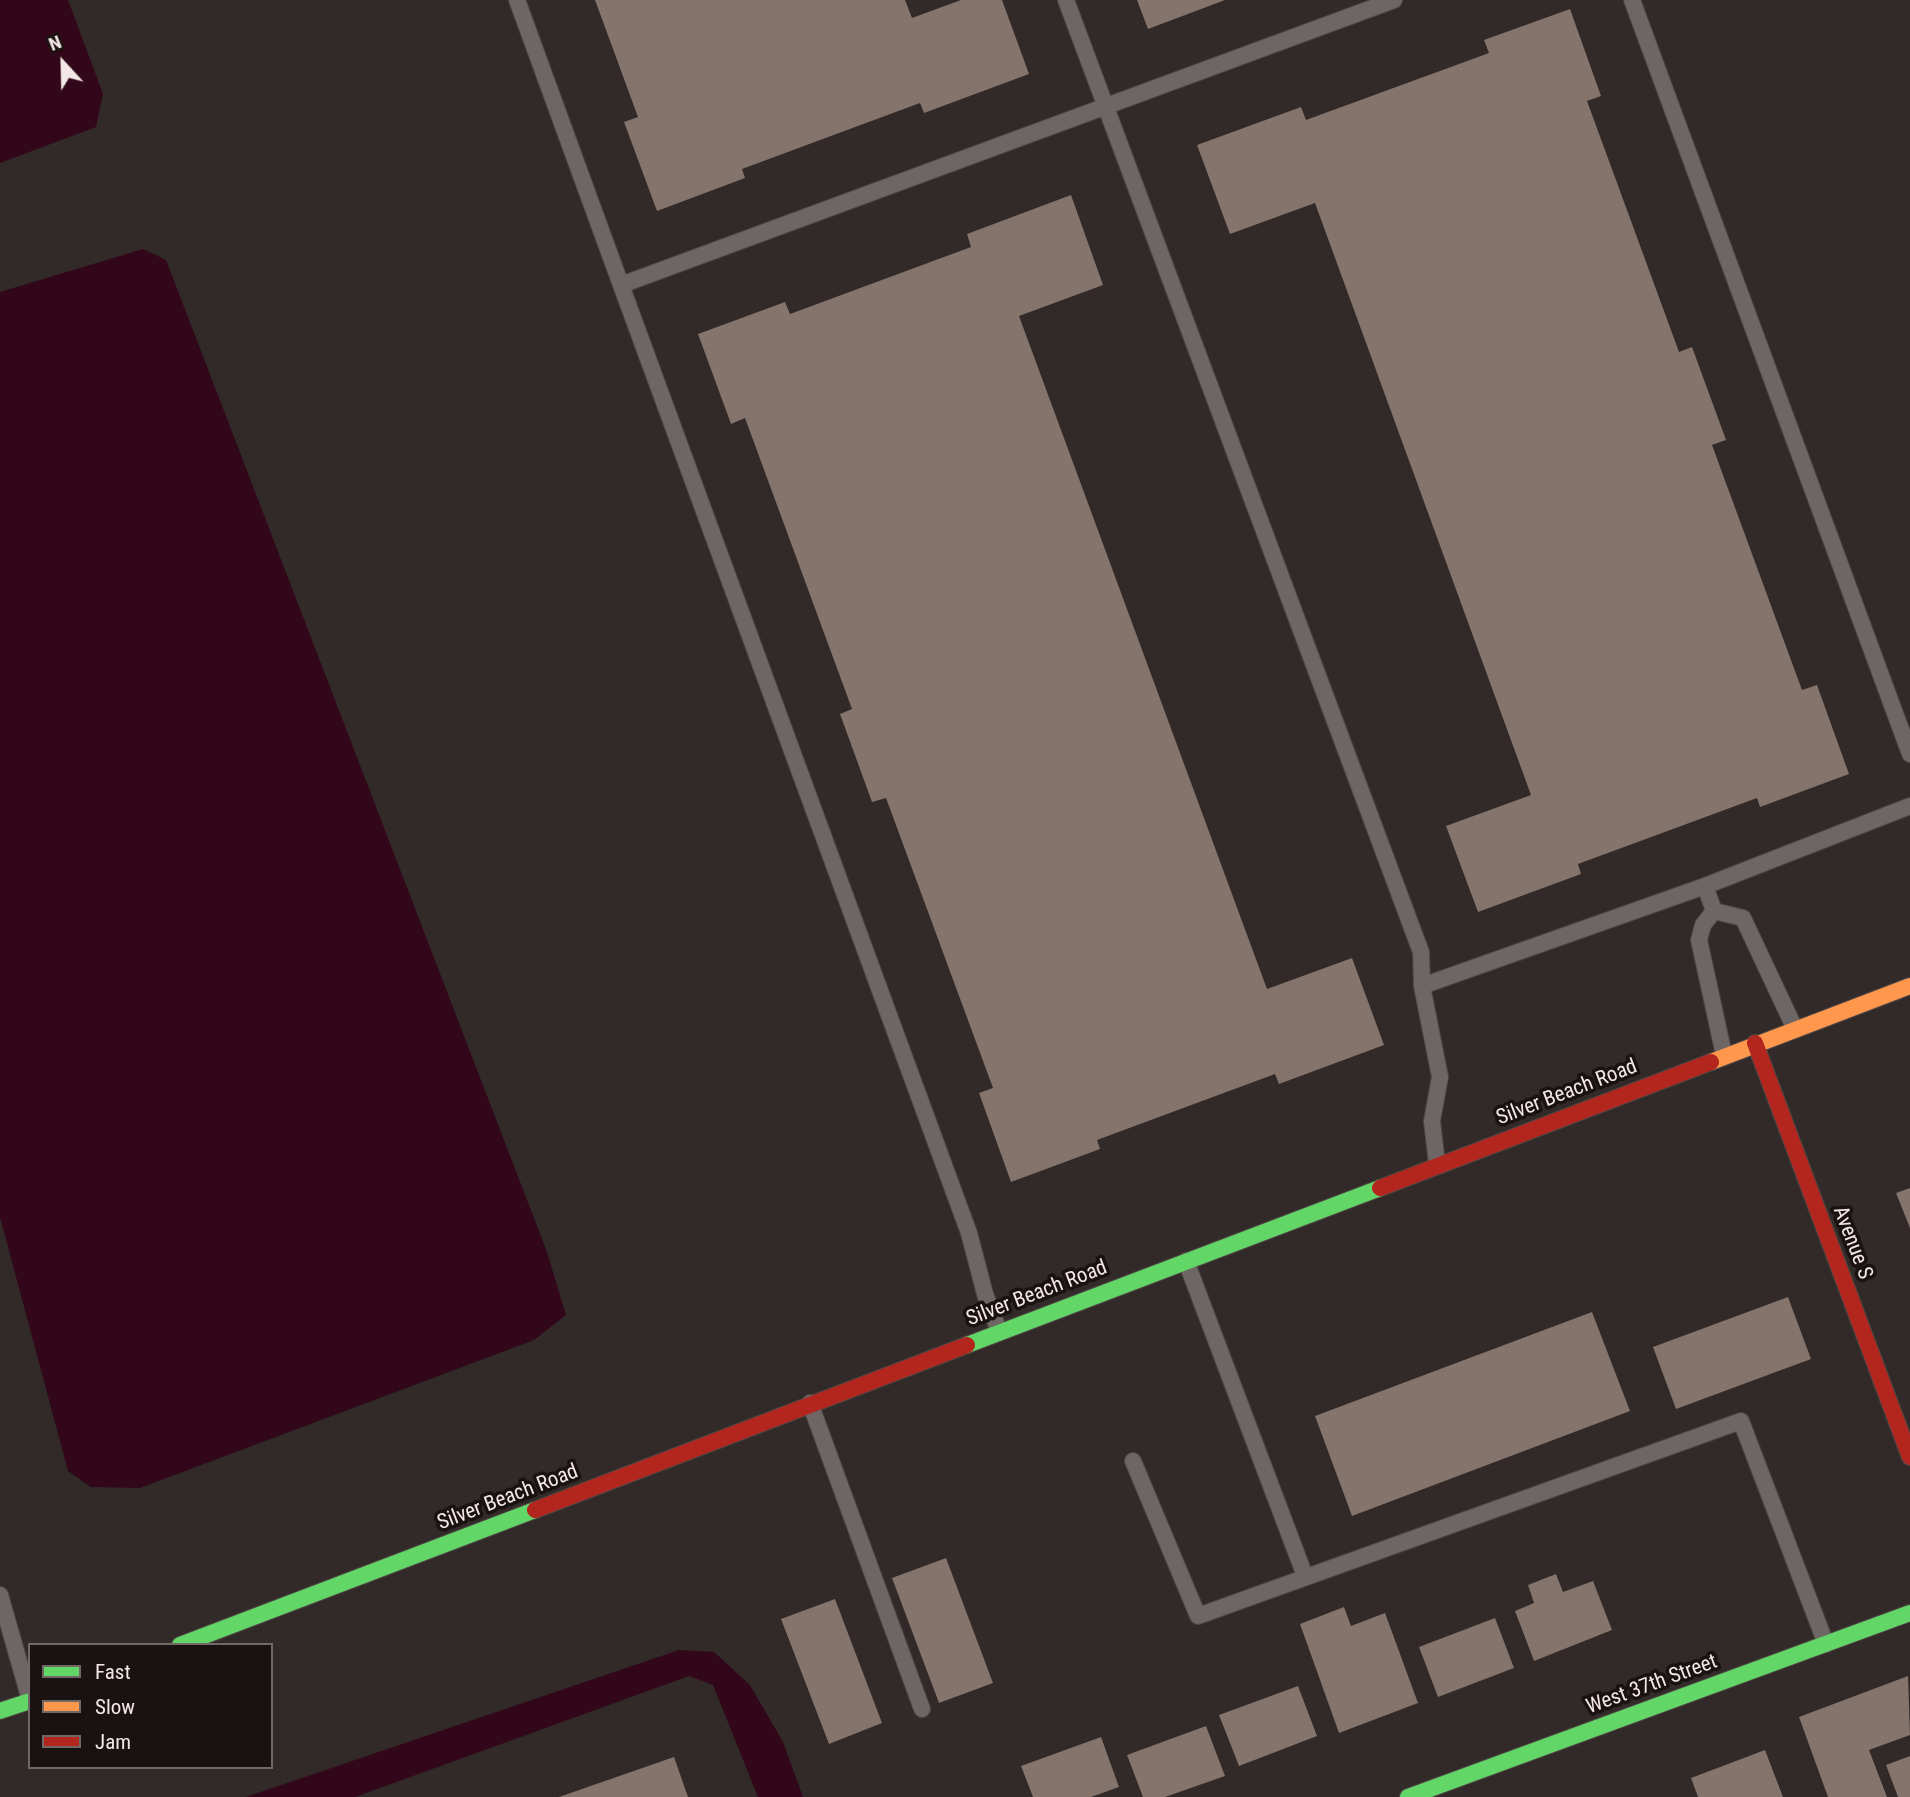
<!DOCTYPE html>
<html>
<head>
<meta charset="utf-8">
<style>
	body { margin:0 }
	#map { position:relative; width:1910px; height:1797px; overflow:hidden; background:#322a28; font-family:"Roboto Condensed",sans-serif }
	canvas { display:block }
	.legend { position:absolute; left:28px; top:1643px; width:245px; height:126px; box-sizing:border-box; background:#191210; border:2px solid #706865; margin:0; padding:9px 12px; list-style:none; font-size:21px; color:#f3e8e5 }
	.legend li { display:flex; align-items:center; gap:14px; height:35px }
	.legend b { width:35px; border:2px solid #706865 }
	.north { position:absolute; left:28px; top:28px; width:70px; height:70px; -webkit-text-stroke:5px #191210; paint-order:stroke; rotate:338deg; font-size:19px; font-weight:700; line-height:28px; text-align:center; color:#f3e8e5 }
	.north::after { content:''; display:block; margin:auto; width:24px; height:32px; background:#f3e8e5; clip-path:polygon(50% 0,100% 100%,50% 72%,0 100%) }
</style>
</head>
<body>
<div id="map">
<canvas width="1910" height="1797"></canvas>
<ul class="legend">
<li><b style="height:9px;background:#63d668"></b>Fast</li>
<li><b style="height:9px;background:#ff974d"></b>Slow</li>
<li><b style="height:9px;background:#b3261e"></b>Jam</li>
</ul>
<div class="north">N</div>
</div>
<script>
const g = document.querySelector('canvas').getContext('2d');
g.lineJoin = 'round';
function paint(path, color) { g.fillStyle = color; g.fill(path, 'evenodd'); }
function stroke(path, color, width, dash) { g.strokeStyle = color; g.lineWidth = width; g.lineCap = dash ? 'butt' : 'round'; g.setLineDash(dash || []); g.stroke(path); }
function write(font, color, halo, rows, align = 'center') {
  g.font = font + ' "Roboto Condensed",sans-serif'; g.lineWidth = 7; g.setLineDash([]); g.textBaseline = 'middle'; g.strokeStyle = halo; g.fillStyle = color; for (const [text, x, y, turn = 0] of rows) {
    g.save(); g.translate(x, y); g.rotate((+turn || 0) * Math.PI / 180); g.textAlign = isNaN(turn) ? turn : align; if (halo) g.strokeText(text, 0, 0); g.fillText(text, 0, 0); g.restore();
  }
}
const water = new Path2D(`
	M 0,0 L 68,0 L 103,94 L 96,127 L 0,163 Z
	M 143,249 L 166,260 L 547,1252 L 566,1315 L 534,1340 L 140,1488 L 91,1487 L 68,1471 L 0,1217 L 0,292 Z
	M 679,1650 L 714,1652 L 750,1685 L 783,1742 L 803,1797 L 758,1797 L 713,1685 L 689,1676 L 355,1797 L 246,1797 Z`);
const building = new Path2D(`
	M 595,0 L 905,0 L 912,18 L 961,0 L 1002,0 L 1029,74 L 924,113 L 920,103 L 742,169 L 745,178 L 657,211 L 624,122 L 638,117 Z
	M 1137,0 L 1225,0 L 1148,29 Z
	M 1570,9 L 1601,96 L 1587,101 L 1679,352 L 1692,347 L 1726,440 L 1712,445 L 1802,690 L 1817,685 L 1849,774 L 1760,807 L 1757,798 L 1578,864 L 1581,874 L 1478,912 L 1446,826 L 1531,795 L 1315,203 L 1230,234 L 1197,145 L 1301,107 L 1306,120 L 1489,53 L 1484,40 Z
	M 1071,195 L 1103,285 L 1019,316 L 1267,989 L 1352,958 L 1384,1045 L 1279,1084 L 1275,1074 L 1097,1140 L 1100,1149 L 1011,1182 L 979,1093 L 993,1088 L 886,798 L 872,802 L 840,714 L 852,709 L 745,418 L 731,424 L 698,334 L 785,302 L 790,314 L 971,247 L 967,234 Z
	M 1910,1188 L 1910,1228 L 1896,1193 Z
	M 1788,1297 L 1811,1359 L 1676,1409 L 1653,1347 Z
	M 1592,1312 L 1630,1411 L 1352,1516 L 1315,1416 Z
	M 946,1558 L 993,1683 L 939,1703 L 892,1578 Z
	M 1556,1574 L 1563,1592 L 1593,1581 L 1612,1630 L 1534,1661 L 1515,1611 L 1534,1603 L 1528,1585 Z
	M 835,1599 L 882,1723 L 829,1744 L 781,1619 Z
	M 1344,1607 L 1351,1626 L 1385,1613 L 1418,1703 L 1339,1733 L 1300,1624 Z
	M 1495,1618 L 1514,1668 L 1438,1697 L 1419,1647 Z
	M 1908,1676 L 1910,1735 L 1869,1750 L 1887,1797 L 1828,1797 L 1799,1717 Z
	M 1298,1686 L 1317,1736 L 1239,1766 L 1219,1715 Z
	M 1206,1726 L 1225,1776 L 1165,1797 L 1143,1797 L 1127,1755 Z
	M 1101,1737 L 1119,1787 L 1091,1797 L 1033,1797 L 1021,1766 Z
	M 1765,1750 L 1783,1797 L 1698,1797 L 1691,1778 Z
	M 1910,1756 L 1910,1797 L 1898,1797 L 1886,1765 Z
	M 674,1757 L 688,1797 L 559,1797 Z`);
const lane = new Path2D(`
	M 517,0 L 621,285
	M 1066,0 L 1421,952 L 1422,986 L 1440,1077 L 1432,1121 L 1437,1164
	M 1632,0 L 1910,754
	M 1714,911 L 1705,886 L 1910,806
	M 1422,986 L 1705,886
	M 1724,1055 L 1699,940 L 1703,925 L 1714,911 L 1743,918 L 1795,1029
	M 1186,1261 L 1305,1576
	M 999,1331 L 985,1294 L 969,1233 L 621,285 L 1394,0
	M 810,1403 L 922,1709
	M 1133,1461 L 1198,1616 L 1741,1421 L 1826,1644
	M 0,1595 L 30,1700`);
const fast = new Path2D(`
	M 967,1345 L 1380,1188
	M 180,1645 L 535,1510
	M 0,1711 L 30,1701
	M 1408,1797 L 1910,1613`);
const slow = new Path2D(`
	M 1711,1062 L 1910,986`);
const jam = new Path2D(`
	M 1755,1043 L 1910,1457
	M 1380,1188 L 1711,1062
	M 535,1510 L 967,1345`);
const streetNames = [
	["Silver Beach Road",1567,1093,-21],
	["Avenue S",1852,1243,69],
	["Silver Beach Road",1037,1294,-21],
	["Silver Beach Road",508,1498,-21],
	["West 37th Street",1652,1685,-20]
];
paint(water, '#310719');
paint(building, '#84746b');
stroke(lane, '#4d4644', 18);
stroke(fast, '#4d4644', 18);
stroke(slow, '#4d4644', 18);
stroke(jam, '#4d4644', 18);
stroke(lane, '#6d6664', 16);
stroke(fast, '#63d668', 16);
stroke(slow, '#ff974d', 16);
stroke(jam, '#b3261e', 16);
write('21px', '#f3e8e5', '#191210', streetNames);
</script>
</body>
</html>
